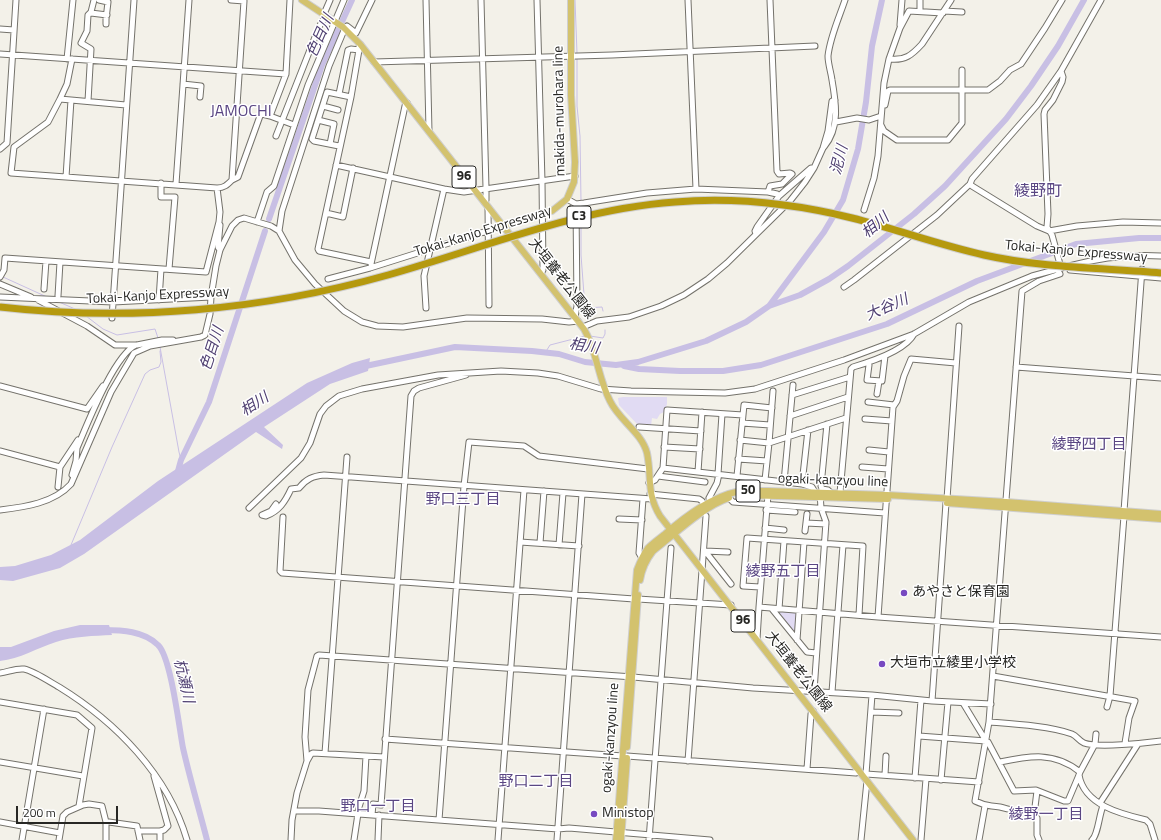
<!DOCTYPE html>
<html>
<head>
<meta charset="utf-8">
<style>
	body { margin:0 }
	#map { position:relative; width:1161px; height:840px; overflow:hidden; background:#f3f1e9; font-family:"Titillium Web",sans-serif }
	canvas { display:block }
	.scale { position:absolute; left:16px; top:806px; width:102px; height:18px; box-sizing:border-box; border:2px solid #272724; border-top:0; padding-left:5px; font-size:12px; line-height:14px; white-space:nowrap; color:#272724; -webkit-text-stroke:3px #fff; paint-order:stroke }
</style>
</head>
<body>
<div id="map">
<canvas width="1161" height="840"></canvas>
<div class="scale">200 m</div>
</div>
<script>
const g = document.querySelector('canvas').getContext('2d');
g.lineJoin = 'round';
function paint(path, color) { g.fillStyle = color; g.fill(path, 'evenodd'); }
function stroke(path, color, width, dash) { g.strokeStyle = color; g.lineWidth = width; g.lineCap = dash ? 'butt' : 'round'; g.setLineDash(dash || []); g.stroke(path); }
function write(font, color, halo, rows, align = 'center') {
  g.font = font + ' "Titillium Web","Noto Sans JP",sans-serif'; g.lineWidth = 3; g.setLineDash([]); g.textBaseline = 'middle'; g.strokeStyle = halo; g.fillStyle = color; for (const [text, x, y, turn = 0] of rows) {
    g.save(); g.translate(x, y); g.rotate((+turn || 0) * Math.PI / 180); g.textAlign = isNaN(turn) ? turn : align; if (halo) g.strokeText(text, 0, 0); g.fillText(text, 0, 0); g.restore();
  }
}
const green = new Path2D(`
	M 623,397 L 667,397 L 667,404 L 664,412 L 660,414 L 657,419 L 652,418 L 651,426 L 637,424 L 619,405 L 618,398 Z
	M 777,611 L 797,612 L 795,635 Z`);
const water = new Path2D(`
	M 370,358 L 368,371 L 330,384 L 264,427 L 283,445 L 282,449 L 256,432 L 84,554 L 60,568 L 13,581 L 0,580 L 0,567 L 15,566 L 51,555 L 80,540 L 158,481 L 307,383 L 352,363 Z
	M 80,625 L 109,625 L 112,635 C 94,636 74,636 56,642 C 37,648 20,659 0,661 L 0,647 L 11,647 L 54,631 Z`);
const stream = new Path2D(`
	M 575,0 L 577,53
	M 577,59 L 577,106 L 580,136 L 581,201
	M 581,215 L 581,206
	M 581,220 L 581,255 L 585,308 L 602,307 L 603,311
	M 3,277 L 47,297
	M 59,302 L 75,309
	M 86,316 L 103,329 L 117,335 L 155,329 L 158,338
	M 590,336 L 603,338 L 605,334 L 605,330
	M 160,347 L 179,452 L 181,460
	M 545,353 L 550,345 L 585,336
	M 71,545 L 112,447 L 145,374 L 150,370 L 159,367 L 161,362 L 160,351`);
const river = new Path2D(`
	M 269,219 L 322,65 L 352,0
	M 769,306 L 824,232 L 843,200 L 858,149 L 866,102 L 872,46 L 882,0
	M 624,366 L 639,369 L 680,371 L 723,371 L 761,365 L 887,324 L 977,281 L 1076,244 L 1139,238 L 1161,238
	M 361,367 L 455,347 L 532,351 L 559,354 L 585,362 L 616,365 L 638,362 L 706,341 L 746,322 L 769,306 L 800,295 L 829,279 L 848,266 L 914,214 L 945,186 L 1006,119 L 1031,86 L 1058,46 L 1084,0
	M 178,471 L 181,460 L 209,402 L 265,231
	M 103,630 C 122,630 144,631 158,645 C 171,657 179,727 183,748 C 190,779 199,809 207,840`);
const minor = new Path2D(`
	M 99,0 L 108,2 L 106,19 L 106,24
	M 426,0 L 429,131
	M 481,0 L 486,188 L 486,200 L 485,203
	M 537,0 L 542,181 L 543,270 L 541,274
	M 688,0 L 696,189
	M 920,10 L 920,0
	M 944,11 L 962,12
	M 91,13 L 107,15
	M 324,14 L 330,0
	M 900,25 L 902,0
	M 0,29 L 14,30
	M 360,44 L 359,47 L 359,50 L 351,97 L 318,249 L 319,251 L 371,262
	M 0,54 L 286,74 L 290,0
	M 67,59 L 73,0
	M 889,59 C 905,61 912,55 922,44 L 951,0
	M 374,62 L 612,55 L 815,46
	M 1061,71 L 1063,77 L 1062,82 L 1053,100 L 1045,110 L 1044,114 L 1048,214 L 1047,227 L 1052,235 L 1061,268
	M 183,84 L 201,86 L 200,97
	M 339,94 L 348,50 L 351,49 L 359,50
	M 60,99 L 48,122 L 14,147 L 11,173 L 217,188 C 224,188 227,185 232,180 L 244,1 L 231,0
	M 71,100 L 60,99 L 67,84 L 72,59
	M 88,101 L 91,49 L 81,43 L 87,31 L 88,15 L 91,12 L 94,0
	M 885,105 L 888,91 L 890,90 L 988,90 L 1000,81 L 1010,70 L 1021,64 L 1045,28 L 1062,0
	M 323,106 L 338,110
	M 270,116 L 294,125
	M 318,120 L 334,124 L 330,144
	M 836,122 L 857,118 L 869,120 L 881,116
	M 881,125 L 884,131 L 897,140 L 948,140 L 962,123 L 962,70
	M 276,136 L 319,27 L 326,15
	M 339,146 L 314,141 L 312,139 L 327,92 L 351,97
	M 824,147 C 840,128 836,103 832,80 C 831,72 828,64 828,56 C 830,37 839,18 845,0
	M 0,149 L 7,143 L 16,0
	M 336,165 L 444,189 L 464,192 L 575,176
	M 66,177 L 71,100 L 126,105
	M 232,180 L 238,177 L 260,116 L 262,114 L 270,116 L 286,74
	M 161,183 L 161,197 L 175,197 L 169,269
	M 176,184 L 189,0
	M 970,184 L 972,186 L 1037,226 L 1049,231 L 1077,226 L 1123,222 L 1161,223
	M 768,192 L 770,186 L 782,184 L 792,174 L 790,173 L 779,174 L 777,171 L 770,0
	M 567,199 L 576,204 L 584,203 L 647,193 L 696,189 L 768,192 L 777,194 L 779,196
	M 488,207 L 489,305
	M 864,210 L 874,178 L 878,156 L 884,83 L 889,59 L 900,28 L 909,11 L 943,13
	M 326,213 L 343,217 L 353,168
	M 257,222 L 267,192 L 274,186 L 308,85 L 344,0
	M 279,231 L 282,211 L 329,66 L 345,28 L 347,26 L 356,33 L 372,0
	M 756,234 L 755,231 L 757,227 L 779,196 L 811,168 L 813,168
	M 220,250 L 218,247 L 220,225
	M 371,264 L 405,106 L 407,103
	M 1069,266 C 1099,258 1130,254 1161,256
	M 1070,270 L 1161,278
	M 0,277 L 4,270 L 5,258 L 206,272 L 219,222 L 220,212 L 217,188
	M 328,279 L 370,268 L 503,226
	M 0,284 L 31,297
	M 844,287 L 854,280 L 937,215 L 970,184 L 972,179 L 1037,105 L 1061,71 L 1101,0
	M 44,289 L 46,261
	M 58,296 L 60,262
	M 0,297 L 113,302 L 211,297
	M 38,300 L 87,326 L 115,345 L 137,345 L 162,340 L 173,340
	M 159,300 L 161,269
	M 426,308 L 424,276 L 444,189
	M 575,317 L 577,306 L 576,206
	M 112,318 L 134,0
	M 583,327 L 597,321 L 629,317 L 661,306 L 684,295 L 708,279 L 727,263 L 790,201 L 805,182 L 814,168 L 823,148 L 828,131 L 832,101 L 835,100
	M 868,362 L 869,365 L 867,380 L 882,381 L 885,356
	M 1016,367 L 1161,378
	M 0,386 L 87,409 L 103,386
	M 877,394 L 879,381
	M 792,395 L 850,377
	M 868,402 L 894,405
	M 743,415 L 744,405 L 772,408
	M 790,416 L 848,397
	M 865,419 L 892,421
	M 742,423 L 770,425
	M 827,424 L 821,486 L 822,489 L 828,490 L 831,493
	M 639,427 L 701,431
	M 740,440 L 769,443 L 773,391
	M 664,447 L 700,449
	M 869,450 L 889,452
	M 0,451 L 60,467
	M 738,459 L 767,461
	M 862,467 L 888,469
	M 663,468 L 802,484 L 812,487 L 815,492
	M 698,472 L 702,412
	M 718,474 L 722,414
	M 72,475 L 76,461 L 77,448 C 87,425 114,355 136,345
	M 658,476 L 705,482
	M 765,480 L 769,443 L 846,418
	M 784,482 L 793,385
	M 649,483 L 655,480 L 663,468 L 667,410 L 743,415 L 737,476
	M 802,484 L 808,430
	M 58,487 L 60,467 L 78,440
	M 840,493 L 851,369 L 853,367 C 870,362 905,351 914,334
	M 650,494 L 699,499 L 702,501 L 704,505
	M 768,495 L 759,607 L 878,617 L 1161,637
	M 709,498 L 717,483 L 719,474
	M 729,498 L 733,502 L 885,513
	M 947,499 L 959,326
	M 276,504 L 271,511 L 262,515 L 266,516 C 279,511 285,502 291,489 L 299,488 C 306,479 313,476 324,475 L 652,499
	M 249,508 L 301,458 L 310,443 L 320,414 L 326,406 L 339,396 L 362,389 L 438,375 L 501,371 L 538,373 L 558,376 L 601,389 L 631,391 L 725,393 L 755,389 L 844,360 L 914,334 L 969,302 L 1032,276 L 1062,268
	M 0,510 C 25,507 54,503 71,484 L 111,392 L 134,353 L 150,346 L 201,337 L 205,335 L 210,314 L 211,297 L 216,266 L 220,250 L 232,226 L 238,220 L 244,218 L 271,226 L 279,231 L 295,260 L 315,284 L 344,311 L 362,322 L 377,326 L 403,327 L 467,318 L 542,319 L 569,322 L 578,321
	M 766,510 L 795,512
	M 1124,511 L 1142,269
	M 283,517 L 280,571 L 282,573 L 634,599
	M 619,519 L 642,520
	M 806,523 L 826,524
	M 765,528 L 784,530
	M 805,531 L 807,514
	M 520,542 L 579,546
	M 540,543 L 544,491
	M 559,545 L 563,493
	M 705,551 L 731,584
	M 705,551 L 728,552
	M 642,558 L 639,553 L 643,499
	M 760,587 L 743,586 L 747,538 L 863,546 L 859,615
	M 638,599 L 731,605
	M 772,609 L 807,652 L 816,653
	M 779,609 L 784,541
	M 878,617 L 893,407 L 897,401 L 904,376 L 911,359 L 956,363
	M 757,639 L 759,607
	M 797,640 L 804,542
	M 0,673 C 8,672 16,668 24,669 C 34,671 50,682 59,687 C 116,722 168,775 187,840
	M 993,676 L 1135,701 L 1129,718 L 1125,743
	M 814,691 L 826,522 L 821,508 L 820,493
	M 832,692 L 843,545
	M 932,701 L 946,503
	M 0,702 L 77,715 L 92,728 L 79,806
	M 963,703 L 986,741 L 988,742 L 1014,791 L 1036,790 L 1064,801 L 1068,801 L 1079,775 L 1080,772 L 1095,744 L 1096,734
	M 1107,707 L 1110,696 L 1124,516
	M 871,712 L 899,713
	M 989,722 C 1014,724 1049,726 1072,734 C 1077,736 1079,741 1084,743 C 1097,748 1146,743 1161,741
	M 919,736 L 986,741
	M 385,739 L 623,756
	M 325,753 L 347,457
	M 627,756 L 856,773 L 859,771
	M 307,761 L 311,754 L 313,753 L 384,757
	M 688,761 L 706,516
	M 0,762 L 83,776
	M 1000,762 C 1029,756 1054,751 1080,772
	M 807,769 L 811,714 L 813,711
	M 866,774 L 979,782
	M 885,775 L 886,756
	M 1079,775 C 1084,805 1121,814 1146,820 L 1150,824 L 1155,840
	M 154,776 L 168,826 L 164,830 L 160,831
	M 863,776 L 866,774 L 872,695
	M 915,778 L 921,700
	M 941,780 L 948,702
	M 1037,791 L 1034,815 L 1037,818 L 1037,835 L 1039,840
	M 1100,803 L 1138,744
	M 294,811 L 319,811 L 558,829 L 569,828 L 710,840
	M 372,815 L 373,804 L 381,805 L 411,396 L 414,391 L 419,388 L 466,375
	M 1034,815 C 1023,813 1012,810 1000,807 C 988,805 987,807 975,801 L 989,722 L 1022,291 L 1039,281 L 1060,274 L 1057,269
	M 439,820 L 464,486 L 469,442 L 524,446 L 539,456 L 648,469
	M 0,822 L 60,833
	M 138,831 L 160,831 L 160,840
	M 22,840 L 44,709
	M 59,840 L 63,816 L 67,812 L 83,805 L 89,804 L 102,806 L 106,822
	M 106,840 L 106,822 L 109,822 L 137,826 L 140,840
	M 291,840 L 292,820 L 297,793 L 307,761 L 305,737 L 308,690 L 317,656 L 319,655 L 633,677 L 753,688 L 872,695 L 932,701 L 991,704
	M 354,840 L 359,807 L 364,791 L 366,756
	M 378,840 L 379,815
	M 498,840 L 524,490
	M 557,840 L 582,494
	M 649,840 L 671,548
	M 861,840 L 867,781
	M 921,840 L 926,779
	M 979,840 L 985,806
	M 1092,840 C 1098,835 1099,815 1103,806`);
const major = new Path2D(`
	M 302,0 L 343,27 L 360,44 L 584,329 C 597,351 598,378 610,401 C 619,420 642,433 647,453 C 652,477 646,493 660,516 L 913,840
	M 503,226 L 552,211 L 567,199 L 574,182 L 575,162 L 571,95 L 571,0
	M 741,495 L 888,499
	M 947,503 L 1161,519
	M 640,580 C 642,568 646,560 653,551 C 674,535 704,506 729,498
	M 627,747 L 638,595
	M 616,840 L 637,570 C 640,562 643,555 648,548 C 653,543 660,538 665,534 C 687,515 711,497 740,491 L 768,491 L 887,495 L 1006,502 L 1161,514
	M 621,840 L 627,758`);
const highwayBridge = new Path2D(`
	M 0,307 C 130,322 263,310 388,275 C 484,248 576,209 675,202 C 734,197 795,204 852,218 C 896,229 939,245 984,255 C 1042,268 1102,268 1161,273`);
const markers = [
	[904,593,4,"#7749c1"],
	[882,664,4,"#7749c1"],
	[594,814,4,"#7749c1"]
];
const shields = [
	[464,177,24],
	[579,217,24],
	[748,491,24],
	[743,621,24]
];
const shieldNames = [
	["96",464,177],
	["C3",579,217],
	["50",748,491],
	["96",743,621]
];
const streetNames = [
	["makida-murohara line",560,111,-91],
	["Tokai-Kanjo Expressway",483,232,-17],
	["Tokai-Kanjo Expressway",1076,252,5],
	["大垣養老公園線",561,279,52],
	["Tokai-Kanjo Expressway",158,296,-3],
	["ogaki-kanzyou line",833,481,2],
	["大垣養老公園線",798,672,52],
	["ogaki-kanzyou line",611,738,-86]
];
const poiNames = [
	["あやさと保育園",912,593],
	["大垣市立綾里小学校",890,664],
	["Ministop",602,814]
];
const waterNames = [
	["色目川",321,36,-66],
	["泥川",840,160,-75],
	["相川",876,226,-40],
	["大谷川",887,308,-23],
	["相川",584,347,9],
	["色目川",213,349,-72],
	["相川",255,405,-33],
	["杭瀬川",183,681,77]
];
const neighbourhoodNames = [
	["綾野四丁目",1089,445],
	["野口三丁目",463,500],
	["綾野五丁目",783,572],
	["野口二丁目",536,782],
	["野口一丁目",378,807],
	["綾野一丁目",1046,815]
];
const quarterNames = [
	["JAMOCHI",241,112],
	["綾野町",1038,192]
];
paint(green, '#e1dbf3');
paint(water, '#c8bfe4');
stroke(stream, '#c8bfe4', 1);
stroke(river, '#c8bfe4', 6);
stroke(minor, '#74726b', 7);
stroke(major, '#cfcfcf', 8);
stroke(minor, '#fff', 5);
stroke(major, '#d3c26e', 6);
stroke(highwayBridge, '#cfcfcf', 9, []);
stroke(highwayBridge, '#b5990e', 7);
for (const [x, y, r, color] of markers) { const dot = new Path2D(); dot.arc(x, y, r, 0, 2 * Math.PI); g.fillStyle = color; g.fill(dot); stroke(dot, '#fff', 1.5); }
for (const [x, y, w] of shields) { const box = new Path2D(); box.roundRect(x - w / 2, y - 11, w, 22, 3); g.fillStyle = '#fff'; g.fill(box); stroke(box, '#272724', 1); }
write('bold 13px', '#272724', null, shieldNames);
write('14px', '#272724', '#fff', streetNames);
write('14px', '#272724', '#fff', poiNames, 'left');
write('italic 15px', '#4f3f71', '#fff', waterNames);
write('15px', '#5a4683', '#fff', neighbourhoodNames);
write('16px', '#5a4683', '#fff', quarterNames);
</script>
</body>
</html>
